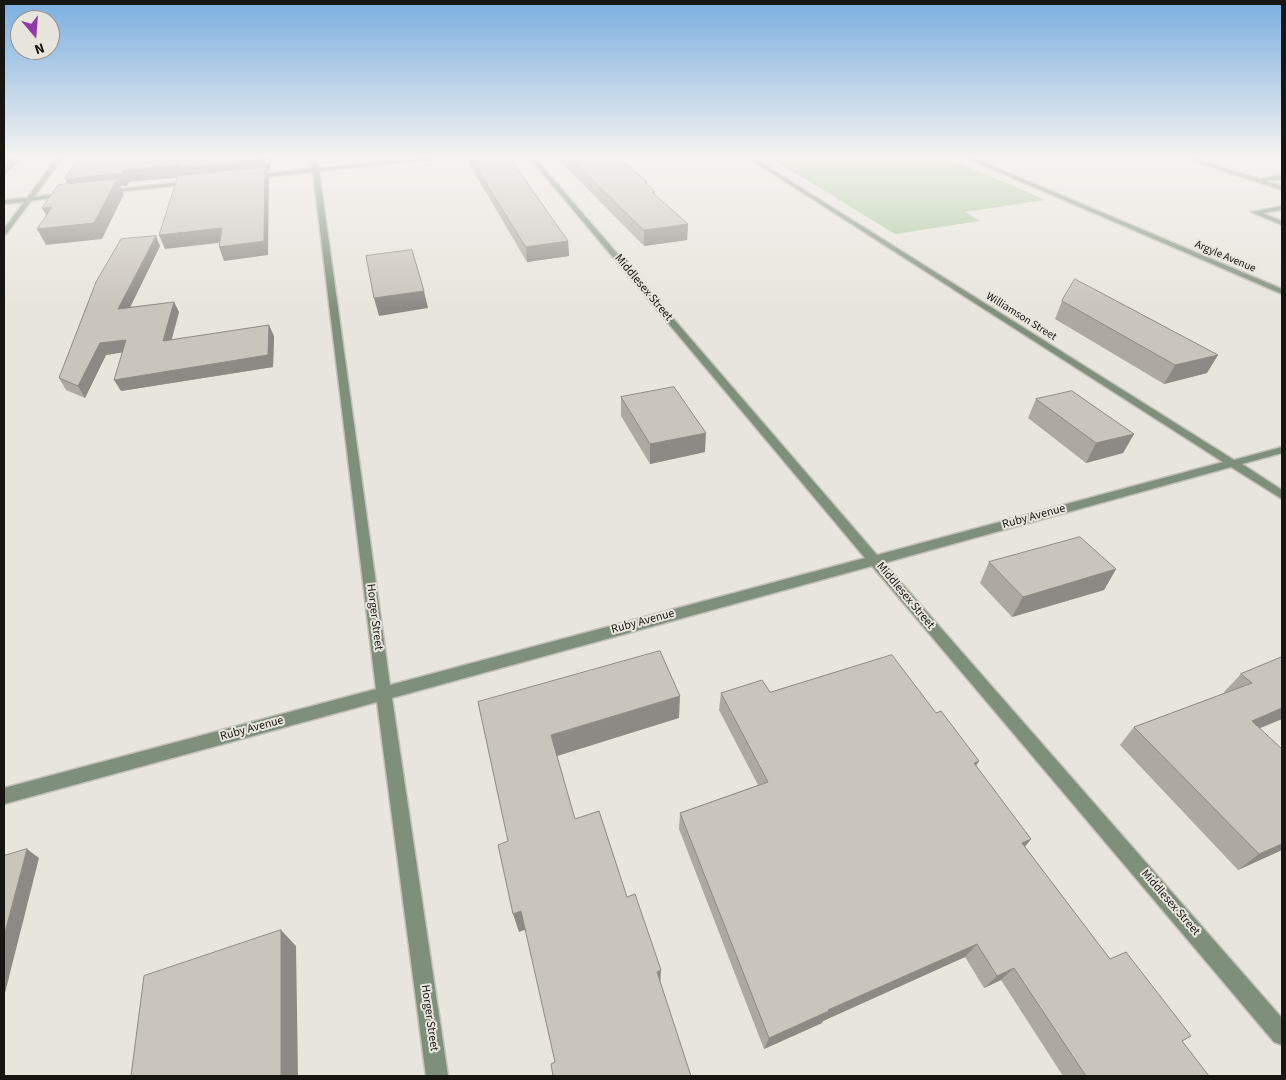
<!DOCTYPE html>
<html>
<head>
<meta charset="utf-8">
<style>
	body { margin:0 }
	#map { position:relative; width:1286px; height:1080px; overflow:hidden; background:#e8e5dd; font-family:"Source Sans 3",sans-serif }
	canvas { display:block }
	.frame { position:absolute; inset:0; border:5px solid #161512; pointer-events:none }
	.north { position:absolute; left:10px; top:10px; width:50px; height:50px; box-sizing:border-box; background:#e8e5dd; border:1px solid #94928c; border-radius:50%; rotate:162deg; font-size:14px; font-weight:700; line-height:20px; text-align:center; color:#161512 }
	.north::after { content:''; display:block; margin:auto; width:18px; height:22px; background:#903ba9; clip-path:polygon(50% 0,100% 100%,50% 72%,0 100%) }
</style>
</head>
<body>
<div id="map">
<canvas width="1286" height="1080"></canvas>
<div class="frame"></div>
<div class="north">N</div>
</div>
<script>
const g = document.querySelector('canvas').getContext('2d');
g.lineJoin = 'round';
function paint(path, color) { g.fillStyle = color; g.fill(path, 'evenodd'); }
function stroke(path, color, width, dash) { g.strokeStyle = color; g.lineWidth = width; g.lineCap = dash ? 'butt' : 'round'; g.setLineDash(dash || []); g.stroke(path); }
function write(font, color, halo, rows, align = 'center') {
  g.font = font + ' "Source Sans 3",sans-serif'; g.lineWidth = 4; g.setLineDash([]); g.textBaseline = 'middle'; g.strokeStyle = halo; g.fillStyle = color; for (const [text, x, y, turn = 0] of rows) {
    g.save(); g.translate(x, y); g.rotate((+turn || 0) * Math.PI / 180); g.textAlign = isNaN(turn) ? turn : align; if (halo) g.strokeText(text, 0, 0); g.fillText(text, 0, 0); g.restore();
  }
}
const green = new Path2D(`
	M 769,157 L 947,157 L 1045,200 L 965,212 L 980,221 L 895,234 Z`);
const minor = new Path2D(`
	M 57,157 L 63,157 L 34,197 L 66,193 L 69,195 L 31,201 L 6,234 L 4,235 L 4,229 L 24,202 L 4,204 L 4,200 L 27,198 Z
	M 312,157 L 317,157 L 318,168 L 437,157 L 453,157 L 319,171 L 390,685 L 865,558 L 529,157 L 534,157 L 877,555 L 1223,462 L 747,157 L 752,157 L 1234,460 L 1282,447 L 1282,453 L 1242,464 L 1282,490 L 1282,499 L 1231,467 L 884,563 L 1282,1018 L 1282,1045 L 1274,1042 L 872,566 L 392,698 L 448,1076 L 426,1076 L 377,702 L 4,804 L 4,788 L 376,689 L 313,172 L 252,178 L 249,176 L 313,168 Z
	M 964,157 L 971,157 L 1282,289 L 1282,294 Z
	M 1182,157 L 1189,157 L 1259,179 L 1282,175 L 1282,179 L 1266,181 L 1282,186 L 1282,190 Z
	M 190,181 L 192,184 L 106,193 L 103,191 Z
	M 1282,206 L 1282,210 L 1262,213 L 1282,221 L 1282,225 L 1251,212 Z`);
const wall = new Path2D(`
	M 465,157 L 509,157 L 568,241 L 569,256 L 527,262 Z
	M 556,157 L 618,157 L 647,182 L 647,184 L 655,192 L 655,196 L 688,224 L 687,240 L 644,246 Z
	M 160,246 L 130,307 L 174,302 L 179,312 L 172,339 L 274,336 L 273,367 L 121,391 L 122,352 L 106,355 L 85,398 L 66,390 L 59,378 Z
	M 1062,301 L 1207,373 L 1164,384 L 1055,319 Z
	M 621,397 L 705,452 L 650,464 L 621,416 Z
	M 1036,399 L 1134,434 L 1123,453 L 1086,463 L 1028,418 Z
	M 989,562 L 1116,569 L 1104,590 L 1012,617 L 980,583 Z
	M 1282,657 L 1282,719 L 1259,728 L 1282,850 L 1238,870 L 1120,745 L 1134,727 L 1225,693 L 1224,692 L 1241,674 Z
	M 770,692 L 976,766 L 1031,839 L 1025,847 L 1110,959 L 1182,1041 L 1209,1076 L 1063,1076 L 1001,980 L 984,988 L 965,957 L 823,1021 L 822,1023 L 764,1049 L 679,829 L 680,813 L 758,785 L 719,710 L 721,693 Z`);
const shadedWall = new Path2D(`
	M 4,157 L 23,157 L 4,176 Z
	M 267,157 L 272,157 L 270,171 L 267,172 L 269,179 L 268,255 L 224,261 L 219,247 L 264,241 L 184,177 L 129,182 L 127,186 L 120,186 L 124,194 L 102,239 L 46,245 L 37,229 L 71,191 L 65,179 L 123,170 Z
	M 355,157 L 389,157 L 356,160 Z
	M 52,207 L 51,223 L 42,208 Z
	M 688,224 L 687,240 L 644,246 L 644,230 Z
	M 222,228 L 227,242 L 165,249 L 159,235 Z
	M 156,236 L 160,246 L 124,320 L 118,309 Z
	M 568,241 L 569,256 L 527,262 L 526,247 Z
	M 424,291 L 428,308 L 379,316 L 374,298 Z
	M 174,302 L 179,312 L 168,352 L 163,341 Z
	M 269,325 L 274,336 L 273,367 L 121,391 L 114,380 Z
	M 126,340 L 132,351 L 106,355 L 85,398 L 78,386 L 100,343 Z
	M 1218,355 L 1207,373 L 1164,384 L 1175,365 Z
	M 706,433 L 705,452 L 650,464 L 650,444 Z
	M 1134,434 L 1123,453 L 1086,463 L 1096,443 Z
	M 1116,569 L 1104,590 L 1012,617 L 1023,597 Z
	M 680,696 L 679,718 L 554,757 L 551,735 Z
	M 1282,708 L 1282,719 L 1234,739 L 1252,721 Z
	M 979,761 L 969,777 L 974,763 Z
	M 1031,839 L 1019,854 L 1022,843 Z
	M 1282,844 L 1282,850 L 1238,870 L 1259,854 Z
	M 27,849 L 39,858 L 5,993 L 4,993 L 4,936 Z
	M 521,911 L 527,929 L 519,932 L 513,914 Z
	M 281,930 L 296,946 L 298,1076 L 281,1076 Z
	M 977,944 L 965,957 L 823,1021 L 822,1023 L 764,1049 L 769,1038 L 828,1010 Z
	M 1014,968 L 1001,980 L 984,988 L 997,976 Z
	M 661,970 L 660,987 L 657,972 Z`);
const building = new Path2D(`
	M 79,157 L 267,157 L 266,159 L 180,168 L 181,165 L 123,170 L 122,173 L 65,179 Z
	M 470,157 L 509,157 L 568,241 L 526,247 Z
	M 569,157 L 618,157 L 647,182 L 645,182 L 655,192 L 652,192 L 688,224 L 644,230 Z
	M 265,167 L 264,241 L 219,247 L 222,228 L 159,235 L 178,176 Z
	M 117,179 L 94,223 L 37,229 L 52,207 L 42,208 L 58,185 Z
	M 156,236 L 118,309 L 174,302 L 163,341 L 269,325 L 268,355 L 114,380 L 126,340 L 100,343 L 78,386 L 59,378 L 96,282 L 121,239 Z
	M 412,250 L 424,291 L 374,298 L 366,256 Z
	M 1075,279 L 1218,355 L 1175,365 L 1062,301 Z
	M 674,387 L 706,433 L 650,444 L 621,397 Z
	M 1072,391 L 1134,434 L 1096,443 L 1036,399 Z
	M 1080,537 L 1116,569 L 1023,597 L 989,562 Z
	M 660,651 L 680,696 L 551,735 L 575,819 L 599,811 L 627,897 L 635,894 L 661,970 L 657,972 L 691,1076 L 553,1076 L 551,1064 L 555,1062 L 521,911 L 513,914 L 498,845 L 508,841 L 478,702 Z
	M 892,655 L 936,713 L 941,711 L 979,761 L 974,763 L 1031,839 L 1022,843 L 1110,959 L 1126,952 L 1191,1036 L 1182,1041 L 1209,1076 L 1086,1076 L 1014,968 L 997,976 L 977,944 L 828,1010 L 829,1011 L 769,1038 L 680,813 L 768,782 L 721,693 L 762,680 L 770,692 Z
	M 1282,657 L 1282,708 L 1252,721 L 1282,749 L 1282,844 L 1259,854 L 1134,727 L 1252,683 L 1241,674 Z
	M 27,849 L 4,936 L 4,856 Z
	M 281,930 L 281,1076 L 131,1076 L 144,976 Z`);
const farStreetnames = [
	["Argyle Avenue",1225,257,23],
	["Williamson Street",1021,317,32]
];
const streetNames = [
	["Middlesex Street",643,288,50],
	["Ruby Avenue",1034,517,-15],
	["Middlesex Street",905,596,50],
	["Horger Street",374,617,83],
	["Ruby Avenue",643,622,-15],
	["Ruby Avenue",252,729,-15],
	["Middlesex Street",1170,903,49],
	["Horger Street",429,1018,82]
];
paint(green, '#a9c89c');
stroke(minor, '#c2c0b8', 3);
paint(minor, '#7e907b');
paint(wall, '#ada9a2');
paint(shadedWall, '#8d8984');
paint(building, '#c9c4bc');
stroke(building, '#8d8984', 1);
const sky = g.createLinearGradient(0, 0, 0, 308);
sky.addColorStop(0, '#7aaee0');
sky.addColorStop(0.51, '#f5f3f0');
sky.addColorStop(1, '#f5f3f000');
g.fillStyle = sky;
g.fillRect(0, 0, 1286, 308);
write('11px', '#161512', '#e8e5dd', farStreetnames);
write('12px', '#161512', '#e8e5dd', streetNames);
</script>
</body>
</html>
